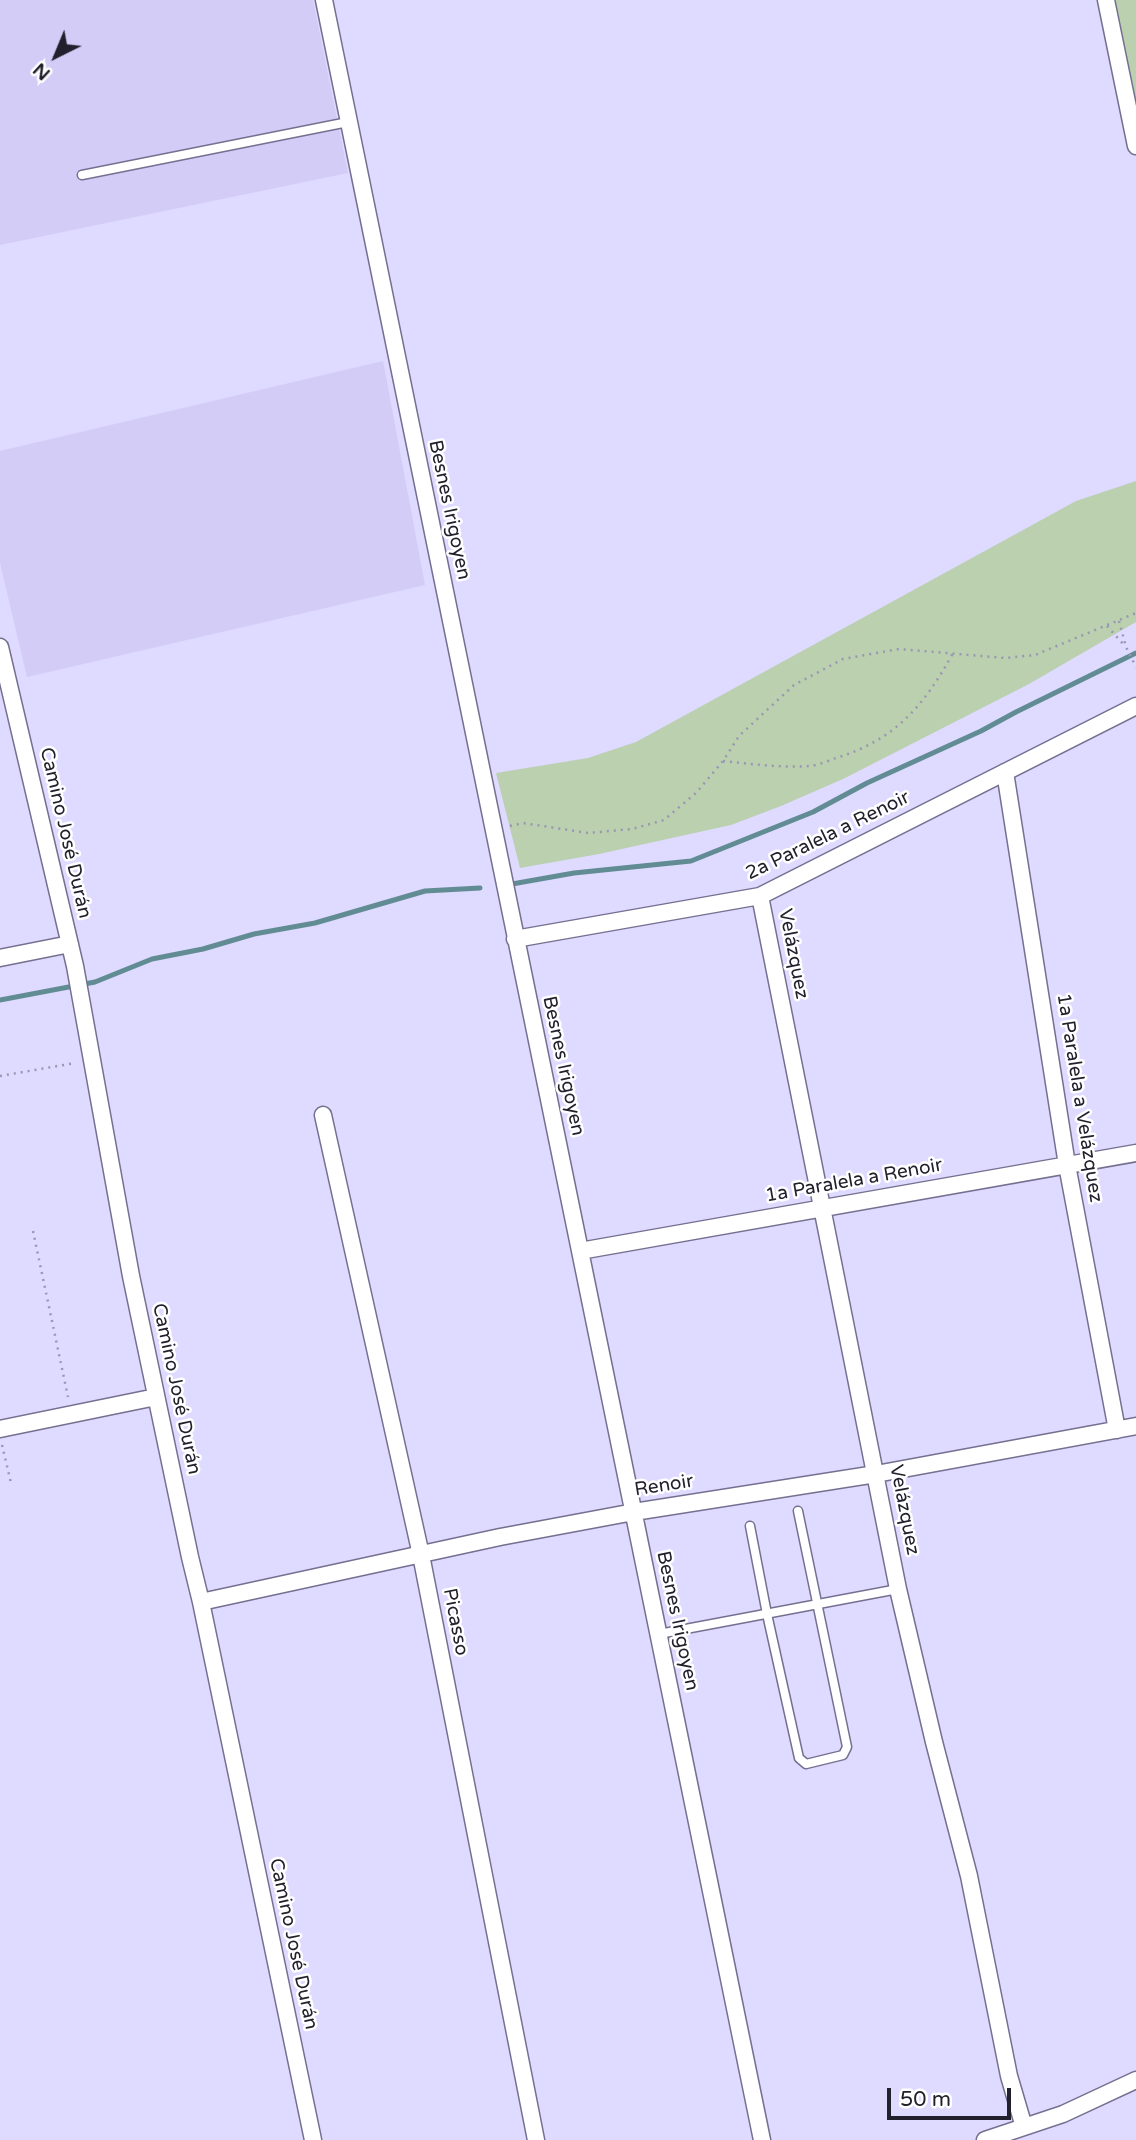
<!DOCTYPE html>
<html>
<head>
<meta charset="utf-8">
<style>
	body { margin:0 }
	#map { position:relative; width:1136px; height:2140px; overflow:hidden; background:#dfdaff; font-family:"Varela Round",sans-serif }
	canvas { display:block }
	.north { position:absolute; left:21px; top:21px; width:70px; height:70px; -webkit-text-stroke:5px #fff; paint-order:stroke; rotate:223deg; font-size:19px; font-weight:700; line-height:28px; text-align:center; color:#22202d }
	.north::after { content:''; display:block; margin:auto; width:24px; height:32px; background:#22202d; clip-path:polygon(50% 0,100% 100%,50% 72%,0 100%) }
	.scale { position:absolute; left:887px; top:2088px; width:124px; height:32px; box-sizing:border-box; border:4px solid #22202d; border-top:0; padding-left:9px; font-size:21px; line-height:24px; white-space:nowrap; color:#22202d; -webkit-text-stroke:5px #fff; paint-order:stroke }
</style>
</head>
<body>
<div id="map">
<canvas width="1136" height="2140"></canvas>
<div class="north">N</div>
<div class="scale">50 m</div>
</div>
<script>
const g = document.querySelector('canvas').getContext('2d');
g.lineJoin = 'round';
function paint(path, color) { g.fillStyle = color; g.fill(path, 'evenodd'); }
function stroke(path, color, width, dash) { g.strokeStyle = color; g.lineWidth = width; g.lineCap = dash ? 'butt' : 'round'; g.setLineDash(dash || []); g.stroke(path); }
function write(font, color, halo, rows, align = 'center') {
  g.font = font + ' "Varela Round",sans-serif'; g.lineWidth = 5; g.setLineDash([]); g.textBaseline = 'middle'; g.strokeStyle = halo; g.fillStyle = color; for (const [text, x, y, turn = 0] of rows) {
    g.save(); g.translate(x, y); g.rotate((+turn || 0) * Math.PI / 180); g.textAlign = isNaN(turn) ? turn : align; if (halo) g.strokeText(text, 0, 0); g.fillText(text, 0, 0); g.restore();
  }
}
const built = new Path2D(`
	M 0,0 L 313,0 L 348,173 L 0,245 Z
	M 383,361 L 425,585 L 27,677 L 0,563 L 0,451 Z`);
const green = new Path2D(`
	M 1113,0 L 1136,0 L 1136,117 Z
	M 1136,481 L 1136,622 L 1029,684 L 843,779 L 781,806 L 731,825 L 599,854 L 520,868 L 496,773 L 588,758 L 636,742 L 1076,501 Z`);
const stream = new Path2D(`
	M 512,884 L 574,873 L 691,861 L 813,812 L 867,783 L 981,731 L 1016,712 L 1136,653
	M 0,1000 L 95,982 L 152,959 L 203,949 L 254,934 L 315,923 L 425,891 L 480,888`);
const path = new Path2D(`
	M 1119,621 L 1126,647 L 1136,667
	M 1107,626 L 1124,645
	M 723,761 C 752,764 781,768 810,766 C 818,765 828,761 836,758 C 895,740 924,706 953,653
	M 510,826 L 523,823 L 588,833 L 632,829 L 664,820 L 696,793 L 723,761 L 739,736 L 794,685 L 843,659 L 899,649 L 1005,658 L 1035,655 L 1136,613
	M 0,1076 L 75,1063
	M 33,1231 L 68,1397
	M 2,1445 L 11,1483`);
const service = new Path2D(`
	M 82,175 L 348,122
	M 750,1526 L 767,1614 L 799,1758 L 806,1764 L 843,1755 L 847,1747 L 798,1511
	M 659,1634 L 898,1589`);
const minor = new Path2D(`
	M 324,0 L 762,2140
	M 1106,0 L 1136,146
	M 0,647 L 75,966 L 131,1276 L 190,1557 L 201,1602 L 313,2140
	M 1005,772 L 1067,1165 L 1117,1430
	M 760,896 L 898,1589 L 934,1742 L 969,1876 L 1009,2076 L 1024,2127
	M 515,939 L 760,896 L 1136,706
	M 0,958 L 70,944
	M 323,1115 L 421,1555 L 536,2140
	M 580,1251 L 1136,1153
	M 0,1429 L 156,1397
	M 201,1602 L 500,1537 L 634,1512 L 876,1474 L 1136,1426
	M 985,2140 L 1063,2114 L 1136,2080`);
const streetNames = [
	["Besnes Irigoyen",449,510,78],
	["Camino José Durán",65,833,77],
	["2a Paralela a Renoir",828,836,-26],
	["Velázquez",793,954,79],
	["Besnes Irigoyen",563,1066,78],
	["1a Paralela a Velázquez",1079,1098,81],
	["1a Paralela a Renoir",854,1181,-10],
	["Camino José Durán",176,1389,78],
	["Renoir",664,1486,-9],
	["Velázquez",904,1510,79],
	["Besnes Irigoyen",677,1621,78],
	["Picasso",455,1622,79],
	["Camino José Durán",293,1944,78]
];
paint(built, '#d2ccf7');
paint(green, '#bad0af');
stroke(stream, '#628c94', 5);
stroke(service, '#757090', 11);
stroke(minor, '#757090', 19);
stroke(path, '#9b97b3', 2.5, [2, 5]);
stroke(service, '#fff', 8);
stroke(minor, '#fff', 16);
write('19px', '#22202d', '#fff', streetNames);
</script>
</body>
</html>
